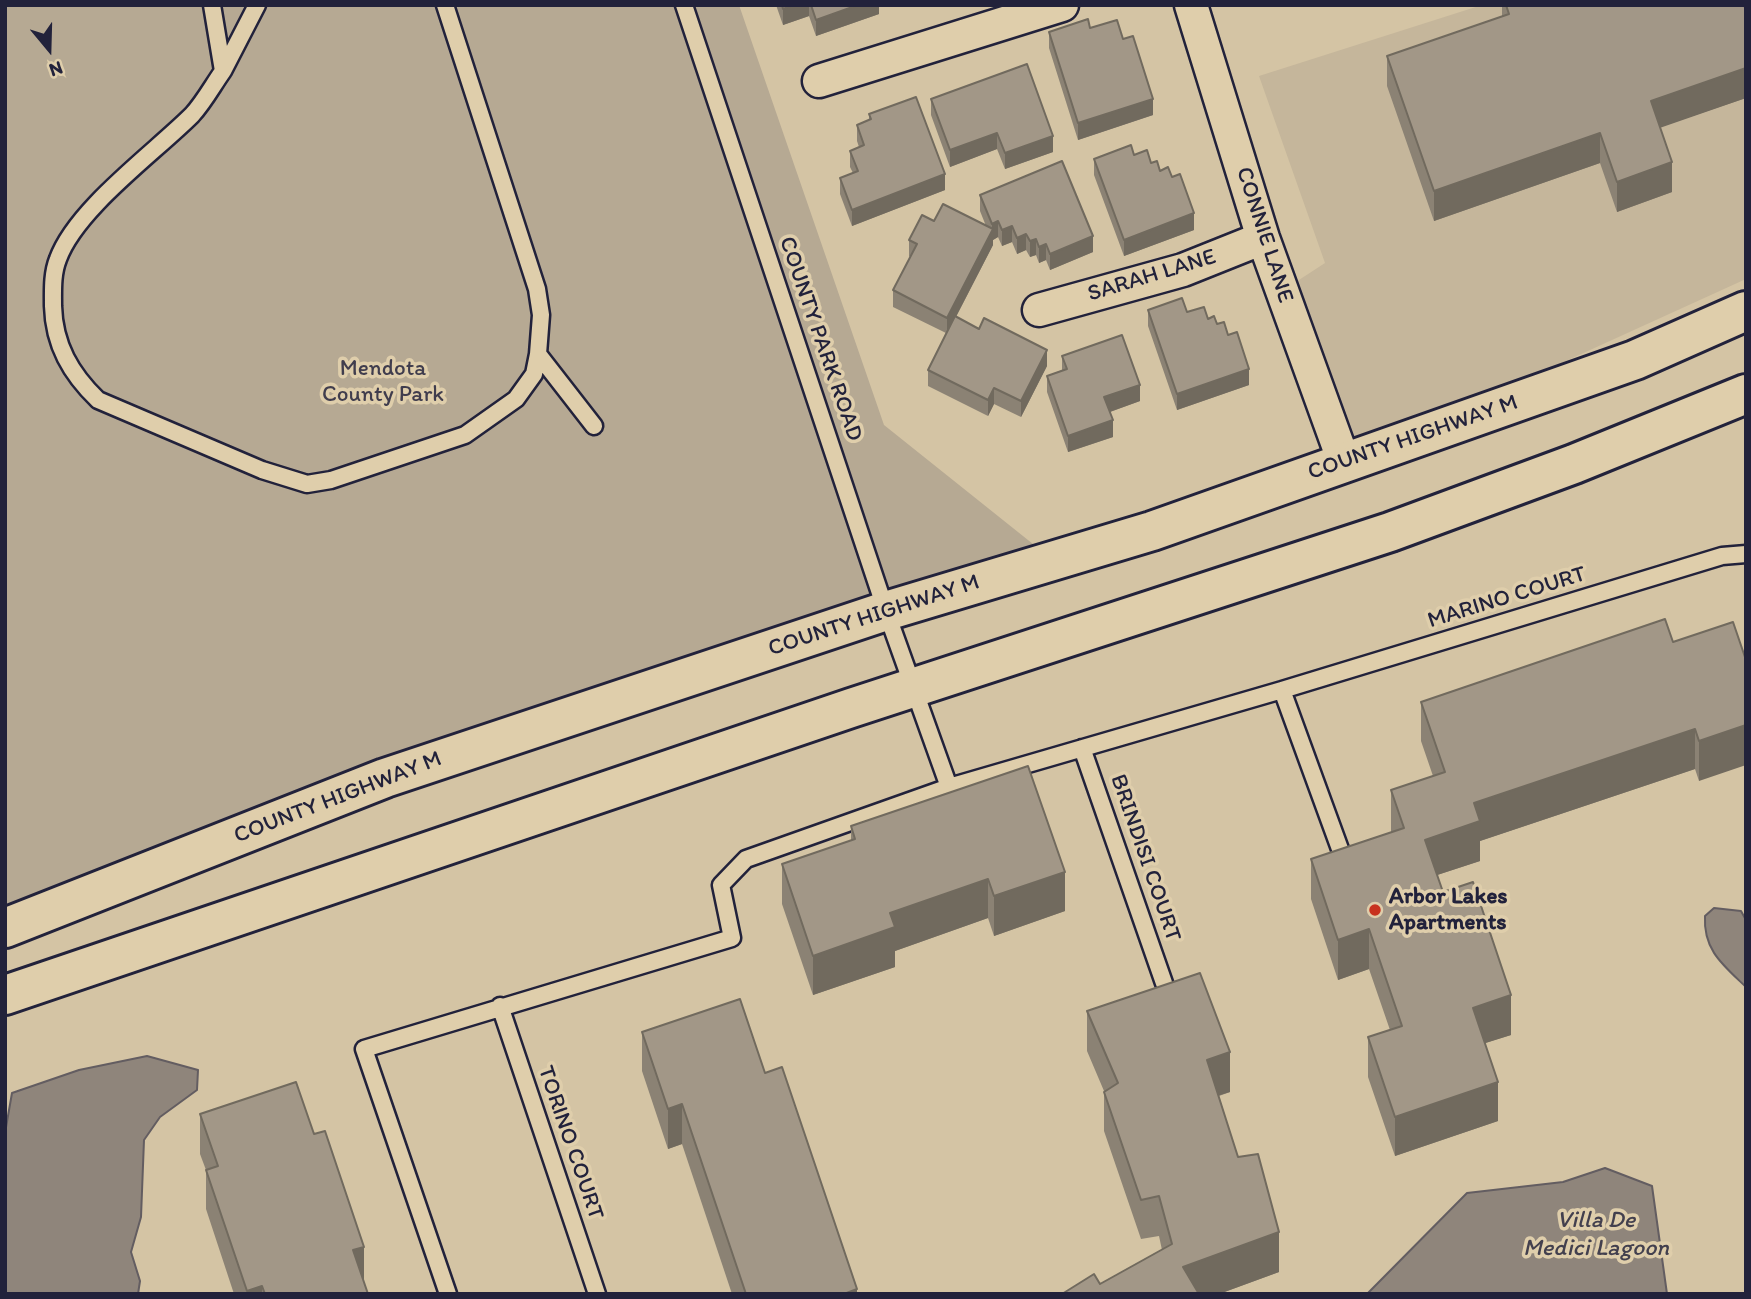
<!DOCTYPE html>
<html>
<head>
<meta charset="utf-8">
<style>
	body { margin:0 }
	#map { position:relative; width:1751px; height:1299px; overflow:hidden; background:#d4c4a4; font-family:Itim,sans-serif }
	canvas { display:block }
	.frame { position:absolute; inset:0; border:7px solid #22223b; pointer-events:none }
	.north { position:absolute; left:14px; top:14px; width:70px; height:70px; -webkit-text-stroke:5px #dfceab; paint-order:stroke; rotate:161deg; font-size:19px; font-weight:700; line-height:28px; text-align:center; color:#22223b }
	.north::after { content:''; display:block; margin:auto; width:24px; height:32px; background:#22223b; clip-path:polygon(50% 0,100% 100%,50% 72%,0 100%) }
</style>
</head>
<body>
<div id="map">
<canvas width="1751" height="1299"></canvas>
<div class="frame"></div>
<div class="north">N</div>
</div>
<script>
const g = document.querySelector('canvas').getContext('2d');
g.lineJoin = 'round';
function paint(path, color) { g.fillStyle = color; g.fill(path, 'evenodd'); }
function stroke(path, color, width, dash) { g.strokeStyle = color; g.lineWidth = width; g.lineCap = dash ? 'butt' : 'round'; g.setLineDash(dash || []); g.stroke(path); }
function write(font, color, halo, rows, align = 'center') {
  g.font = font + ' Itim,sans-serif'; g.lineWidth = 7; g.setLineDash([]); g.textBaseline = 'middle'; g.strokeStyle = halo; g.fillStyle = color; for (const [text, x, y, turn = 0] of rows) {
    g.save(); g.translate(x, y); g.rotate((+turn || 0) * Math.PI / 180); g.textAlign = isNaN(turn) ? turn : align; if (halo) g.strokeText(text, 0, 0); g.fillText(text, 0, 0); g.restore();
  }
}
const built = new Path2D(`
	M 1482,5 L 1746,5 L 1746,279 L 1344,462 L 1282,291 L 1325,263 L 1259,76 Z`);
const green = new Path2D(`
	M 5,5 L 739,5 L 884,425 L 1053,560 L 5,928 Z`);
const water = new Path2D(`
	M 1714,908 L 1741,911 L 1746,920 L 1746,987 C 1723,965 1703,950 1705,916 Z
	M 147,1056 L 198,1070 L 197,1090 L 160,1117 L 144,1140 L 141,1217 L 131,1252 L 140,1281 L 138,1294 L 5,1294 L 5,1133 L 12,1093 L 79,1070 Z
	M 1605,1168 L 1652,1186 L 1667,1294 L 1367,1294 L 1467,1193 L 1563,1182 Z`);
const lane = new Path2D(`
	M 212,5 L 223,71 C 213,85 204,102 192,115 C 154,153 76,209 58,259 C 52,274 53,291 53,306 C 54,345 71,374 98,400 L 262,470 L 307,484 L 331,480 L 465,435 L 516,399 L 534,374 L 538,354
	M 445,5 L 537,289 L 541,315 L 538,354 L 594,426
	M 684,5 L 886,611 L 949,787
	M 223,71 L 257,5
	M 1282,690 L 1722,556 L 1746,554
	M 1082,748 L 1164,983
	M 500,1006 L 597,1294
	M 448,1294 L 364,1049 L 732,938 L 721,885 L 746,859 L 949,787 L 1282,690 L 1344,860`);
const street = new Path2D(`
	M 1191,5 L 1263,238 L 1344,462
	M 819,81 L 1062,5
	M 1039,310 L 1183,270 L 1263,238`);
const secondary = new Path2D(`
	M 5,928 L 385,778 L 886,611 L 1152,531 L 1635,360 L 1746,311
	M 5,995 L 851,708 L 1390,532 L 1574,464 L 1746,394`);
const wall = new Path2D(`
	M 776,5 L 879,5 L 879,14 L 816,36 L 809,16 L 783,25 Z
	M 1502,5 L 1744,5 L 1746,11 L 1746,98 L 1660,127 L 1672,192 L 1617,212 L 1600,163 L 1434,221 L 1387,86 L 1387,56 L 1502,17 Z
	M 1090,28 L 1123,39 L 1153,115 L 1078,140 L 1049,48 L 1049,32 Z
	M 931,99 L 1053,152 L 1005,169 L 997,149 L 950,167 L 931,115 Z
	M 869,114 L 945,190 L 852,226 L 840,194 L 840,178 L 853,173 L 850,167 L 850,151 L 859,147 L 857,141 L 857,125 L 869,120 Z
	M 1134,155 L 1151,163 L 1160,171 L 1172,177 L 1194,230 L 1124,256 L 1094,175 L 1094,159 Z
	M 980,195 L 1093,252 L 1050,270 L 1046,260 L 1039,263 L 1036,255 L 1030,257 L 1026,250 L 1017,254 L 1012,242 L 1002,246 L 998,237 L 993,240 L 993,245 L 956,317 L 1047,366 L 1021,417 L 994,404 L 988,416 L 928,386 L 928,370 L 946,333 L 893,307 L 893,290 L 910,257 L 909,256 L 909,240 L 934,221 L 986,226 L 980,211 Z
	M 1148,310 L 1208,319 L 1217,324 L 1228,335 L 1249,385 L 1177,410 L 1148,326 Z
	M 1062,356 L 1140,401 L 1110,412 L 1113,437 L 1068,452 L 1047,392 L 1047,376 L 1062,370 Z
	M 1733,622 L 1699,781 L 1695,769 L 1480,841 L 1480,861 L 1437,875 L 1443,892 L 1511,1035 L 1485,1043 L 1498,1121 L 1395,1156 L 1368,1077 L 1368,1037 L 1390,1030 L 1369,969 L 1338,980 L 1311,899 L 1311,859 L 1391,832 L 1391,790 L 1433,776 L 1421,741 L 1421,702 L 1673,642 Z
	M 1028,766 L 1065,911 L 994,936 L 988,918 L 895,951 L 895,967 L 813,995 L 782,904 L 782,864 L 851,841 L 851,826 Z
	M 1087,1011 L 1230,1092 L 1219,1096 L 1238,1157 L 1279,1272 L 1219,1294 L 1062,1294 L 1100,1284 L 1162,1250 L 1159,1236 L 1141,1239 L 1104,1131 L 1104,1091 L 1087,1051 Z
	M 642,1032 L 765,1073 L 857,1294 L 732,1294 L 682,1144 L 668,1149 L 642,1071 Z
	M 200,1114 L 364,1284 L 368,1294 L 234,1294 L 206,1209 L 206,1170 L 200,1154 Z`);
const shadedWall = new Path2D(`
	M 793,5 L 809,5 L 809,16 L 783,25 L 783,9 Z
	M 858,5 L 879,5 L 879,14 L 816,36 L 816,20 Z
	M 1746,68 L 1746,98 L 1651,131 L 1651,101 Z
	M 1153,99 L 1153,115 L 1078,140 L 1078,123 Z
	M 997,133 L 997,149 L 950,167 L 950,150 Z
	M 1600,133 L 1600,163 L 1434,221 L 1434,191 Z
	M 1053,136 L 1053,152 L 1005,169 L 1005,153 Z
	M 1672,162 L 1672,192 L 1617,212 L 1617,182 Z
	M 945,174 L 945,190 L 852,226 L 852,210 Z
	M 1194,213 L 1194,230 L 1124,256 L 1124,240 Z
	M 998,221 L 998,237 L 993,240 L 993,245 L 947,334 L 947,318 L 992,230 L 992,224 Z
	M 1012,226 L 1012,242 L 1002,246 L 1002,230 Z
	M 1026,234 L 1026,250 L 1017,254 L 1017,238 Z
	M 1093,236 L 1093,252 L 1050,270 L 1050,254 Z
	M 1036,239 L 1036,255 L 1030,257 L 1030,241 Z
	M 1046,244 L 1046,260 L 1039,263 L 1039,247 Z
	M 1047,350 L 1047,366 L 1021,417 L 1021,401 Z
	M 1249,369 L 1249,385 L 1177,410 L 1177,394 Z
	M 1140,385 L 1140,401 L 1104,414 L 1104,397 Z
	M 994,388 L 994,404 L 988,416 L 988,400 Z
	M 1113,420 L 1113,437 L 1068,452 L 1068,436 Z
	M 1746,725 L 1746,765 L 1699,781 L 1699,741 Z
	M 1695,729 L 1695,769 L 1480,841 L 1480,861 L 1425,879 L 1425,840 L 1474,803 Z
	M 1065,872 L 1065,911 L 994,936 L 994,896 Z
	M 988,879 L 988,918 L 895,951 L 895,967 L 813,995 L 813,956 L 890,913 Z
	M 1369,929 L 1369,969 L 1338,980 L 1338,940 Z
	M 1511,995 L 1511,1035 L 1473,1047 L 1473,1008 Z
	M 1230,1052 L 1230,1092 L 1207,1099 L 1207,1060 Z
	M 1498,1082 L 1498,1121 L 1395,1156 L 1395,1117 Z
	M 682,1104 L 682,1144 L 668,1149 L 668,1109 Z
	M 1279,1232 L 1279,1272 L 1219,1294 L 1183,1294 L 1183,1267 Z
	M 364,1247 L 364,1286 L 353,1250 Z
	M 262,1286 L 262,1294 L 247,1294 L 247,1291 Z
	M 857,1289 L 857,1294 L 844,1294 Z`);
const building = new Path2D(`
	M 782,5 L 793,5 L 783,9 Z
	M 811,5 L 858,5 L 816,20 Z
	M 1506,5 L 1744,5 L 1746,11 L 1746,68 L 1651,101 L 1672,162 L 1617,182 L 1600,133 L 1434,191 L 1387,56 L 1509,14 Z
	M 1088,19 L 1090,28 L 1117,20 L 1123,39 L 1133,36 L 1153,99 L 1078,123 L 1049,32 Z
	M 1027,64 L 1053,136 L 1005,153 L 997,133 L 950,150 L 931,99 Z
	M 916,97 L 945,174 L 852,210 L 840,178 L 858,171 L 850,151 L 864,145 L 857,125 L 871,119 L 869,114 Z
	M 1131,145 L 1134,155 L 1147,150 L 1151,163 L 1157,161 L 1160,171 L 1168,167 L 1172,177 L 1180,174 L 1194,213 L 1124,240 L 1094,159 Z
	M 1062,161 L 1093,236 L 1050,254 L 1046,244 L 1039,247 L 1036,239 L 1030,241 L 1026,234 L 1017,238 L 1012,226 L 1002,230 L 998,221 L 992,224 L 980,195 Z
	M 943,204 L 993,229 L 947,318 L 893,290 L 917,244 L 909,240 L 922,215 L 934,221 Z
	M 1182,298 L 1187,312 L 1204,307 L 1208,319 L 1214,316 L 1217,324 L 1224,322 L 1228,335 L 1237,332 L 1249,369 L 1177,394 L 1148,310 Z
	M 955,316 L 979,329 L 984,318 L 1047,350 L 1021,401 L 994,388 L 988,400 L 928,370 Z
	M 1122,335 L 1140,385 L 1104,397 L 1113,420 L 1068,436 L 1047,376 L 1067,369 L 1062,356 Z
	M 1665,619 L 1673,642 L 1733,622 L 1746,660 L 1746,725 L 1699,741 L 1695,729 L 1474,803 L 1480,821 L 1425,840 L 1443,892 L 1473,882 L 1511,995 L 1473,1008 L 1498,1082 L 1395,1117 L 1368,1037 L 1402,1026 L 1369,929 L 1338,940 L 1311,859 L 1404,828 L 1391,790 L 1445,772 L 1421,702 Z
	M 1028,766 L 1065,872 L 994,896 L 988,879 L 890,913 L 895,927 L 813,956 L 782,864 L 855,839 L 851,826 Z
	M 1200,973 L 1230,1052 L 1207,1060 L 1238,1157 L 1258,1154 L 1279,1232 L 1183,1267 L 1199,1294 L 1062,1294 L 1094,1274 L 1100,1284 L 1172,1244 L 1159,1196 L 1141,1200 L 1104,1092 L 1118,1083 L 1087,1011 Z
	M 740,999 L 765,1073 L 782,1067 L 857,1289 L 844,1294 L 746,1294 L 682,1104 L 668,1109 L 642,1032 Z
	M 296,1082 L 314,1134 L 325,1131 L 364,1247 L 353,1250 L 368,1294 L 265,1294 L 262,1286 L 247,1291 L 206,1170 L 218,1166 L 200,1114 Z`);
const markers = [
	[1375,910,7,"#c8321e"]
];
const streetNames = [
	["CONNIE LANE",1264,235,72],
	["SARAH LANE",1152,276,-17],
	["COUNTY PARK ROAD",820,339,71],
	["COUNTY HIGHWAY M",1413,438,-19],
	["MARINO COURT",1507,598,-17],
	["COUNTY HIGHWAY M",874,616,-18],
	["COUNTY HIGHWAY M",338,798,-21],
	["BRINDISI COURT",1145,858,71],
	["TORINO COURT",570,1143,71]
];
const parkNames = [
	["Mendota",383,369],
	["County Park",383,395]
];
const poiNames = [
	["Arbor Lakes",1389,897],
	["Apartments",1389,923]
];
const waterNames = [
	["Villa De",1596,1221],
	["Medici Lagoon",1596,1249]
];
paint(built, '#c5b69b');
paint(green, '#b6a993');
paint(water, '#8f857b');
stroke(water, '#635d61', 2);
stroke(lane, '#22223b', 21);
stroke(street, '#22223b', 37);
stroke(secondary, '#22223b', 44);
stroke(lane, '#dfceab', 16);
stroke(street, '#dfceab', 32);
stroke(secondary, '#dfceab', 38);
paint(wall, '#8b8274');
paint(shadedWall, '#716a5e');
paint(building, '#a29787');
stroke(building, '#716a5e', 2);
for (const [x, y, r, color] of markers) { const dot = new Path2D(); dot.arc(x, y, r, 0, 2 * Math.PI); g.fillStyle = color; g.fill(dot); stroke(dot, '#dfceab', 2.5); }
write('23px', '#22223b', '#dfceab', streetNames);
write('23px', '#403d4d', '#dfceab', parkNames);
write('bold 23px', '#22223b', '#dfceab', poiNames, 'left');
write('italic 24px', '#43404e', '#dfceab', waterNames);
</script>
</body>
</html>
